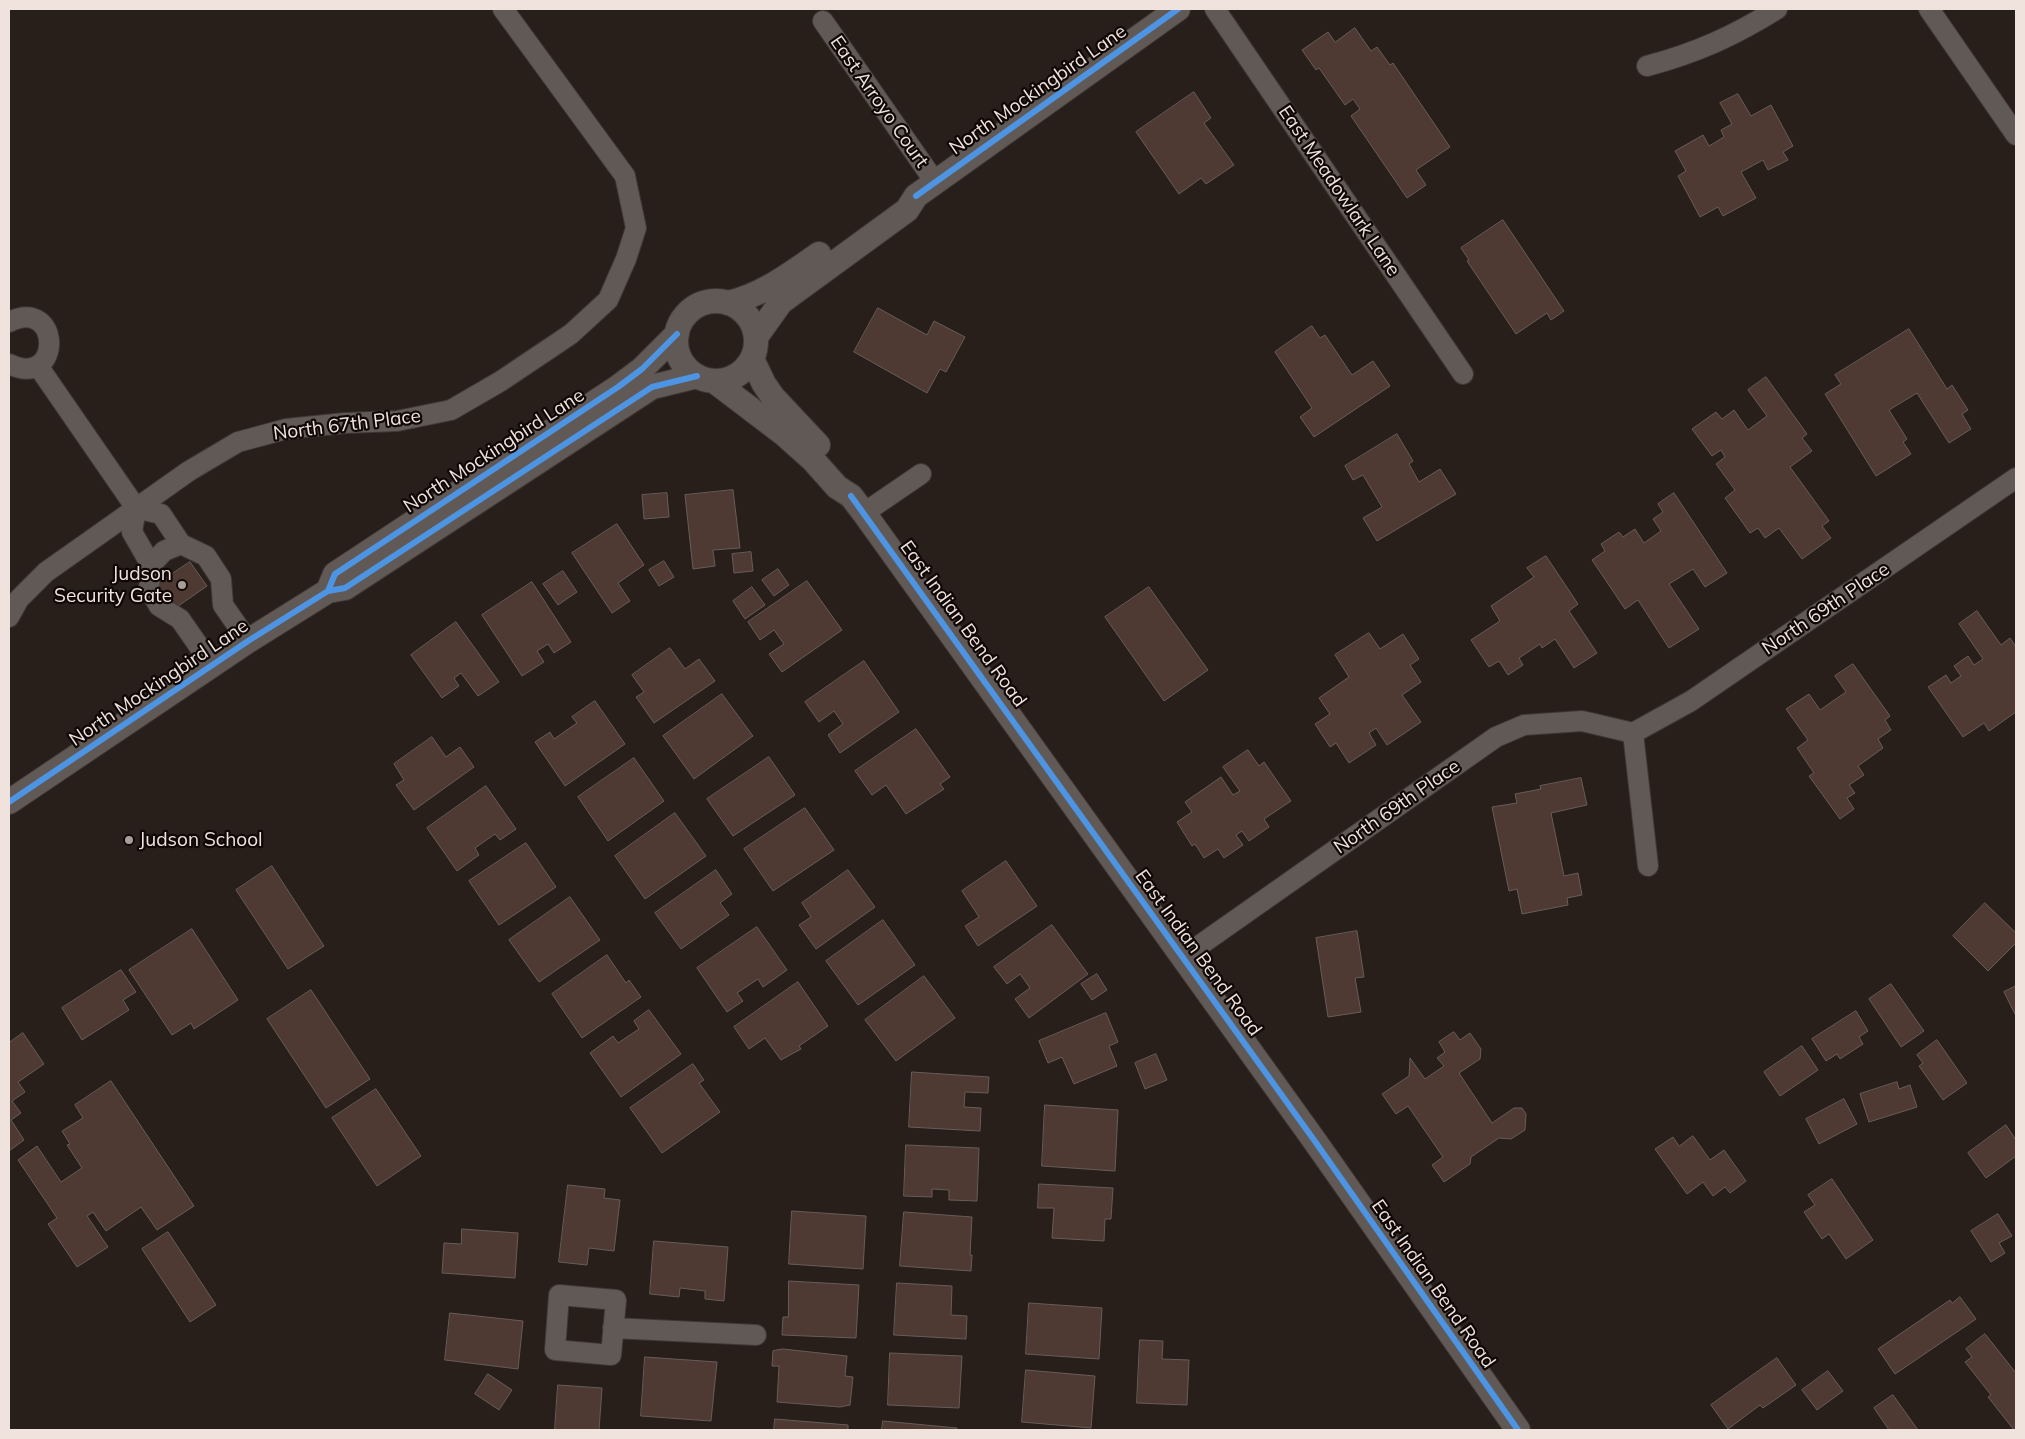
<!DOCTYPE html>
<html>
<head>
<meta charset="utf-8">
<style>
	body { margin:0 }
	#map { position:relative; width:2025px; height:1439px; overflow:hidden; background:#281e1a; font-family:Mulish,sans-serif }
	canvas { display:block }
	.frame { position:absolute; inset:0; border:10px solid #f0e3de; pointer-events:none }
</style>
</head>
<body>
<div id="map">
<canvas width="2025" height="1439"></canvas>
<div class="frame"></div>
</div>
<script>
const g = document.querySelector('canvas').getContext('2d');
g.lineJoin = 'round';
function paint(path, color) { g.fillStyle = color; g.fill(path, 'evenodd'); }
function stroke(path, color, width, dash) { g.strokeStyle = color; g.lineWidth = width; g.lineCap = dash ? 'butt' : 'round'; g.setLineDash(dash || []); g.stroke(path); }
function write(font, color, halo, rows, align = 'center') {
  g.font = font + ' Mulish,sans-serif'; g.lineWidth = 4.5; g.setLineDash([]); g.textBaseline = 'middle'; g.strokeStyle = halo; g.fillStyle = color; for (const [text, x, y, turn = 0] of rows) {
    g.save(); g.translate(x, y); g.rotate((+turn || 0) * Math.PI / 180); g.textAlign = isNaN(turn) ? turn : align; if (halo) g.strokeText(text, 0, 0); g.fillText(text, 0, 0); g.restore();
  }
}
const building = new Path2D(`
	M 1355,28 L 1371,51 L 1377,47 L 1390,65 L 1393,63 L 1450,147 L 1416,170 L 1426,185 L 1407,198 L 1351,116 L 1360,109 L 1353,99 L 1345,105 L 1319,68 L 1316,70 L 1302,50 L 1328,32 L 1335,42 Z
	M 1194,92 L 1211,118 L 1204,123 L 1234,165 L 1206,184 L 1201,178 L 1179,194 L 1136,132 Z
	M 1738,94 L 1751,116 L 1771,105 L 1793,146 L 1783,152 L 1788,160 L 1768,170 L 1763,160 L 1741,172 L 1756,198 L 1723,216 L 1718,207 L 1700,217 L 1678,176 L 1686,171 L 1675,151 L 1703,135 L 1709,146 L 1724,137 L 1721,130 L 1732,124 L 1720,103 Z
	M 1503,220 L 1564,311 L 1551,320 L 1547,313 L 1516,334 L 1467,261 L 1469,260 L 1461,248 Z
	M 878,308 L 927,335 L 934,321 L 965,337 L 946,372 L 940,369 L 927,393 L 854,352 Z
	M 1312,326 L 1320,338 L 1325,335 L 1352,375 L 1373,361 L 1390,386 L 1314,437 L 1300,417 L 1312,408 L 1275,352 Z
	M 1909,329 L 1947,389 L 1952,385 L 1968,410 L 1962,414 L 1971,429 L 1949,443 L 1917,393 L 1889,410 L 1907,439 L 1903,442 L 1911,454 L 1876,476 L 1825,394 L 1841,384 L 1835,375 Z
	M 1766,377 L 1807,434 L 1802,438 L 1812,451 L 1790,467 L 1829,521 L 1822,526 L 1831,538 L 1802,559 L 1779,528 L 1765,538 L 1758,528 L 1750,533 L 1725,498 L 1735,490 L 1716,464 L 1725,457 L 1721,450 L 1712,456 L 1692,429 L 1716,412 L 1722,419 L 1734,410 L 1748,430 L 1767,416 L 1748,390 Z
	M 1397,434 L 1413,461 L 1409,464 L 1419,482 L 1440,469 L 1456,494 L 1377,541 L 1363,518 L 1382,507 L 1363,475 L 1353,480 L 1345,466 Z
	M 733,490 L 740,548 L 713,550 L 715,566 L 693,569 L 685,495 Z
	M 667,493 L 669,517 L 644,519 L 642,495 Z
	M 1674,493 L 1727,573 L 1705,587 L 1693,569 L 1669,584 L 1699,629 L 1669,648 L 1638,600 L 1625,609 L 1592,560 L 1605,551 L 1601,544 L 1619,532 L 1623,537 L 1635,529 L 1644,543 L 1661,531 L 1653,519 L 1663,512 L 1658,504 Z
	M 617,524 L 644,565 L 618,583 L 630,601 L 612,613 L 572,553 Z
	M 751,552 L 753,571 L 734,573 L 732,554 Z
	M 1546,556 L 1578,604 L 1569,611 L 1597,653 L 1574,668 L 1555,639 L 1542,648 L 1540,644 L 1519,658 L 1523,665 L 1508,675 L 1499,661 L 1489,667 L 1471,640 L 1500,621 L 1491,606 L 1534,577 L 1527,568 Z
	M 664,561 L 674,577 L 659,586 L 649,570 Z
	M 190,562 L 207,586 L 174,609 L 157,584 Z
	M 778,569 L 789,585 L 774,596 L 762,580 Z
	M 563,571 L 577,592 L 558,605 L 543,584 Z
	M 807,581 L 842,630 L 782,672 L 769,654 L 784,644 L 774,630 L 760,640 L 748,622 Z
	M 532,582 L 571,642 L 554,653 L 548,644 L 537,651 L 544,662 L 522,676 L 482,615 Z
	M 752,587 L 765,605 L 745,619 L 733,601 Z
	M 1149,587 L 1208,670 L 1164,701 L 1105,617 Z
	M 1977,611 L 2001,645 L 2010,638 L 2016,647 L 2016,712 L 1989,731 L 1984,723 L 1963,737 L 1928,687 L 1946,675 L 1951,683 L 1961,676 L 1954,666 L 1968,656 L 1974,665 L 1983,659 L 1959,624 Z
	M 456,622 L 499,682 L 478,696 L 461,673 L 454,678 L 459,686 L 442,698 L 411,655 Z
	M 1369,633 L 1380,649 L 1403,634 L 1419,659 L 1410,665 L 1421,682 L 1402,695 L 1421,722 L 1387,745 L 1376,728 L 1369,733 L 1376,745 L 1349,763 L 1336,743 L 1330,747 L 1315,724 L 1330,714 L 1319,698 L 1349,677 L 1335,655 Z
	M 670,648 L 685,669 L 699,659 L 715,681 L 654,723 L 636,697 L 644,692 L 632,675 Z
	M 864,661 L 899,712 L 840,753 L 828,735 L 843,724 L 834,711 L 819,722 L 805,702 Z
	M 1853,664 L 1890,716 L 1885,720 L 1891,730 L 1878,739 L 1883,748 L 1858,766 L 1864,775 L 1849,785 L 1855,793 L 1847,798 L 1854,809 L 1840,819 L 1809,776 L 1814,773 L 1797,748 L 1808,740 L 1786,709 L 1809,694 L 1820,710 L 1846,692 L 1835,676 Z
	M 722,694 L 753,736 L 694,779 L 663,736 Z
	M 595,701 L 625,744 L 565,786 L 535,742 L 550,732 L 554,739 L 577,723 L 572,717 Z
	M 916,729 L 950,777 L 940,784 L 944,789 L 906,814 L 886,785 L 872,795 L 855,771 Z
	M 432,737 L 446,757 L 460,747 L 474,767 L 414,810 L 396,785 L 404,780 L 394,764 Z
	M 1248,750 L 1259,766 L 1264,762 L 1291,801 L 1264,819 L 1269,827 L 1249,841 L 1242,831 L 1236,835 L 1243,845 L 1224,858 L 1218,849 L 1204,858 L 1195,844 L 1192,846 L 1177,822 L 1192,812 L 1185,802 L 1221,777 L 1233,795 L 1240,791 L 1223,767 Z
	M 769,757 L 795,795 L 733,836 L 707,799 Z
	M 634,758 L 664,801 L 608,841 L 578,797 Z
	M 1581,778 L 1587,805 L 1551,813 L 1564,876 L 1578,873 L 1582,895 L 1567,898 L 1568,905 L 1522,914 L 1517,889 L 1509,891 L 1492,807 L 1517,803 L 1515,794 L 1541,789 L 1540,786 Z
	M 486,786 L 516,829 L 500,840 L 495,834 L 475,848 L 479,855 L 457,871 L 427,828 Z
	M 805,808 L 834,850 L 773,891 L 744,849 Z
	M 675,813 L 706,856 L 645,899 L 615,856 Z
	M 526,843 L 556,887 L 499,925 L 469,881 Z
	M 1006,861 L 1037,906 L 978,946 L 965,926 L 979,917 L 962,891 Z
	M 272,866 L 324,946 L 288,969 L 236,890 Z
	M 716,870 L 732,894 L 720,903 L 729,915 L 681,949 L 655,913 Z
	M 848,870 L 875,907 L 816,949 L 799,925 L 811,917 L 802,903 Z
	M 570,897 L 600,940 L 539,982 L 509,940 Z
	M 1985,903 L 2016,933 L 2016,943 L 1988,971 L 1953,936 Z
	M 883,920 L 915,965 L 858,1005 L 826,961 Z
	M 1052,925 L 1088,974 L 1029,1018 L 1015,999 L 1030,988 L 1020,974 L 1007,984 L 994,967 Z
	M 757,927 L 787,970 L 763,987 L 758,979 L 737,993 L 743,1001 L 727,1012 L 697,968 Z
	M 192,929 L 238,1000 L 194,1029 L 191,1023 L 172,1035 L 129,970 Z
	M 1357,931 L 1364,977 L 1355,978 L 1361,1012 L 1328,1017 L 1316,938 Z
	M 607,955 L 626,983 L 629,980 L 641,997 L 582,1038 L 552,994 Z
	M 121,970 L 136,992 L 123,1000 L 129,1010 L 82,1040 L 62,1008 Z
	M 1097,974 L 1107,990 L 1092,1000 L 1081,984 Z
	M 924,976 L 955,1018 L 896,1061 L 865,1020 Z
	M 798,982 L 828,1026 L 799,1046 L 801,1049 L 781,1060 L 765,1038 L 749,1049 L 734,1027 Z
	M 1891,984 L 1924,1031 L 1901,1047 L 1869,999 Z
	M 2016,986 L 2016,1016 L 2004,992 Z
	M 311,990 L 370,1079 L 326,1108 L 267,1019 Z
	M 649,1010 L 681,1054 L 621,1097 L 590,1053 L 613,1036 L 618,1043 L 639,1029 L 634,1021 Z
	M 1856,1011 L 1868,1031 L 1859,1037 L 1863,1044 L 1840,1059 L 1837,1054 L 1826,1061 L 1812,1039 Z
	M 1106,1013 L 1118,1042 L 1109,1046 L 1117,1066 L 1074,1084 L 1062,1057 L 1048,1063 L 1039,1041 Z
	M 1454,1032 L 1460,1040 L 1470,1033 L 1481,1049 L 1480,1059 L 1459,1073 L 1492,1123 L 1514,1108 L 1522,1108 L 1526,1114 L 1525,1130 L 1511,1139 L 1499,1138 L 1471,1157 L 1470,1164 L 1444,1182 L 1432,1165 L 1443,1157 L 1408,1106 L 1396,1114 L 1382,1094 L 1409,1076 L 1410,1058 L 1425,1079 L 1444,1066 L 1437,1058 L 1445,1052 L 1439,1042 Z
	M 23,1033 L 44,1064 L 18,1082 L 25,1092 L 12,1101 L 21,1113 L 11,1120 L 24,1140 L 9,1151 L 9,1043 Z
	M 1937,1040 L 1967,1083 L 1943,1100 L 1919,1066 L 1923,1063 L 1917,1055 Z
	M 1802,1046 L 1818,1070 L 1780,1096 L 1764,1072 Z
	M 1156,1054 L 1167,1080 L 1145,1089 L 1135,1063 Z
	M 693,1064 L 704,1080 L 699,1083 L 720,1112 L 662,1153 L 630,1108 Z
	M 912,1072 L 989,1077 L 988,1093 L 965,1092 L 964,1107 L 981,1108 L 980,1131 L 909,1127 Z
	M 111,1081 L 194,1206 L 157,1230 L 141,1207 L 106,1231 L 93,1212 L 87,1216 L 108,1247 L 77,1267 L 48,1224 L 57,1218 L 18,1160 L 37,1146 L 61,1182 L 82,1168 L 67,1145 L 70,1144 L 62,1131 L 83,1118 L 75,1105 Z
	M 1897,1082 L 1899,1089 L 1910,1085 L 1917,1107 L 1869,1122 L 1860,1094 Z
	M 376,1089 L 421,1156 L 377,1186 L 332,1118 Z
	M 1844,1099 L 1857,1124 L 1819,1144 L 1806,1119 Z
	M 1045,1105 L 1118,1110 L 1115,1171 L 1042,1166 Z
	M 2006,1125 L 2016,1140 L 2016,1156 L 1986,1178 L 1968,1153 Z
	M 1693,1136 L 1710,1160 L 1724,1150 L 1746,1181 L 1730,1193 L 1725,1187 L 1713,1196 L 1703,1182 L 1687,1194 L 1655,1149 L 1673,1137 L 1679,1146 Z
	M 906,1145 L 979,1148 L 977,1201 L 949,1200 L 949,1190 L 932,1189 L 932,1197 L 904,1196 Z
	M 1832,1179 L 1873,1240 L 1846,1259 L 1829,1234 L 1822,1239 L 1804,1212 L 1815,1205 L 1808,1195 Z
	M 1039,1184 L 1113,1188 L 1111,1219 L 1105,1219 L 1104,1241 L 1052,1238 L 1054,1208 L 1038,1208 Z
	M 568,1185 L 605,1189 L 604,1198 L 620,1200 L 614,1251 L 589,1248 L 587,1265 L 559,1262 Z
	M 792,1211 L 866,1216 L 863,1269 L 789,1264 Z
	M 904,1212 L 972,1217 L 970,1255 L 972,1255 L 971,1271 L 900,1266 Z
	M 1998,1214 L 2012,1236 L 1999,1243 L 2005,1253 L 1991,1262 L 1971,1231 Z
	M 462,1229 L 518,1233 L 515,1278 L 442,1273 L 444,1243 L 461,1244 Z
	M 168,1232 L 216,1305 L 190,1322 L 142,1249 Z
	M 654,1241 L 728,1247 L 724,1301 L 705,1299 L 705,1291 L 680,1288 L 679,1297 L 650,1294 Z
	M 789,1281 L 859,1285 L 856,1338 L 782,1335 L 783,1317 L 788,1317 Z
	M 897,1283 L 952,1286 L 951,1315 L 967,1316 L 966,1339 L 894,1335 Z
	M 1960,1297 L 1976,1319 L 1895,1374 L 1878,1349 L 1950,1300 L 1952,1303 Z
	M 1029,1303 L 1102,1308 L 1099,1359 L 1026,1354 Z
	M 450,1313 L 523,1321 L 518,1369 L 445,1360 Z
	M 1985,1334 L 2016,1373 L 2016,1430 L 2014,1430 L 1988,1397 L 1991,1395 L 1965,1362 L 1972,1357 L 1966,1349 Z
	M 1140,1340 L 1163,1341 L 1162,1359 L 1189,1360 L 1187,1405 L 1137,1403 Z
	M 783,1349 L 847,1356 L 845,1376 L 853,1377 L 850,1405 L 840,1407 L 777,1402 L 779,1366 L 772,1366 L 773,1351 Z
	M 890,1353 L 962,1356 L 959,1408 L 888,1405 Z
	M 645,1357 L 717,1362 L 711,1421 L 641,1416 Z
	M 1777,1358 L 1796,1385 L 1763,1408 L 1760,1405 L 1728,1429 L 1711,1405 Z
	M 1026,1370 L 1095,1376 L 1091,1428 L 1022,1422 Z
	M 1828,1371 L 1843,1391 L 1817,1410 L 1802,1390 Z
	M 488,1374 L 512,1390 L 499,1410 L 475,1394 Z
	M 558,1385 L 602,1388 L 599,1430 L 555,1430 Z
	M 1893,1395 L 1918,1430 L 1889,1430 L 1874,1408 Z
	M 775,1419 L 848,1425 L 848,1430 L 774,1430 Z
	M 883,1421 L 957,1428 L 957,1430 L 882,1430 Z`);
const minor = new Path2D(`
	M 1215,9 L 1463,374
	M 1929,9 L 2016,135
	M 823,21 L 935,182
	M 1647,66 C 1696,53 1734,36 1777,9
	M 9,322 C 62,296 63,390 9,364
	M 38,366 L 136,508 L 161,514 L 181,544 L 206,556 L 221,579 L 223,605 L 248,641
	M 136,508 L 132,532 L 151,565 L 149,589 L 159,606 L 180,619 L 212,665
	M 864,513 L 921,474
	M 151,565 L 164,551 L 181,544
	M 9,617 L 19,599 L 46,572 L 189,471 L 238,442 L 286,429 L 345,423 L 397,421 L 451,410 L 501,381 L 571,334 L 608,300 L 626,259 L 636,228 L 625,176 L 503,9
	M 1633,733 L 1648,866
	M 1183,957 L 1496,737 L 1524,725 L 1582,721 L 1633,733 L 1691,701 L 2016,478
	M 559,1295 L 616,1300 L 611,1355 L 555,1350 Z
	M 613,1328 L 756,1335`);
const tertiary = new Path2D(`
	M676 341a40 40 0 1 1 80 0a40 40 0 1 1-80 0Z
	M 728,303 C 763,295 790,274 819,254
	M 756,337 L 781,302 L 907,210 L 916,196 L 1178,9
	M 752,359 L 764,384 L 773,397 L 818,445
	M 714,381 L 785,435 L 813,460 L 837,487 L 851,496 L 864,513 L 1314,1140 L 1518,1430
	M 328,591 L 335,574 L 618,387 L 642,369 L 677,334
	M 9,802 L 248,641 L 328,591 L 345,588 L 652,387 L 697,376`);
const cycleway = new Path2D(`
	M 916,196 L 1178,9
	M 851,496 L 1314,1140 L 1518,1430
	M 328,591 L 335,574 L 618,387 L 642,369 L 677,334
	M 9,802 L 248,641 L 328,591 L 345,588 L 652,387 L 697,376`);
const markers = [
	[182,585,5,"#aa9e99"],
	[129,840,5,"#aa9e99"]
];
const streetNames = [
	["North Mockingbird Lane",1038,90,-35],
	["East Arroyo Court",879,102,55],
	["East Meadowlark Lane",1339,191,56],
	["North 67th Place",347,425,-7],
	["North Mockingbird Lane",494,451,-33],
	["North 69th Place",1826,609,-34],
	["East Indian Bend Road",963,624,54],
	["North Mockingbird Lane",159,683,-34],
	["North 69th Place",1397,807,-35],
	["East Indian Bend Road",1198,953,54],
	["East Indian Bend Road",1433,1284,55]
];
const poiNames = [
	["Judson",172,574],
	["Security Gate",172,596],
	["Judson School",139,840,"left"]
];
paint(building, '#4e3a32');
stroke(building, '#665d5a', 1);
stroke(minor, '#413835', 22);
stroke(tertiary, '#413835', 26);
stroke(minor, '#615956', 20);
stroke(tertiary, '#615956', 24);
stroke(cycleway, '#4d94e3', 6);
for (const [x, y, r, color] of markers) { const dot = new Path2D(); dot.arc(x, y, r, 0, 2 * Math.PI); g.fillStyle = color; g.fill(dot); stroke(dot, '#100806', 2); }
write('19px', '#f0e3de', '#100806', streetNames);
write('19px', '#f0e3de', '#100806', poiNames, 'right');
</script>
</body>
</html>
